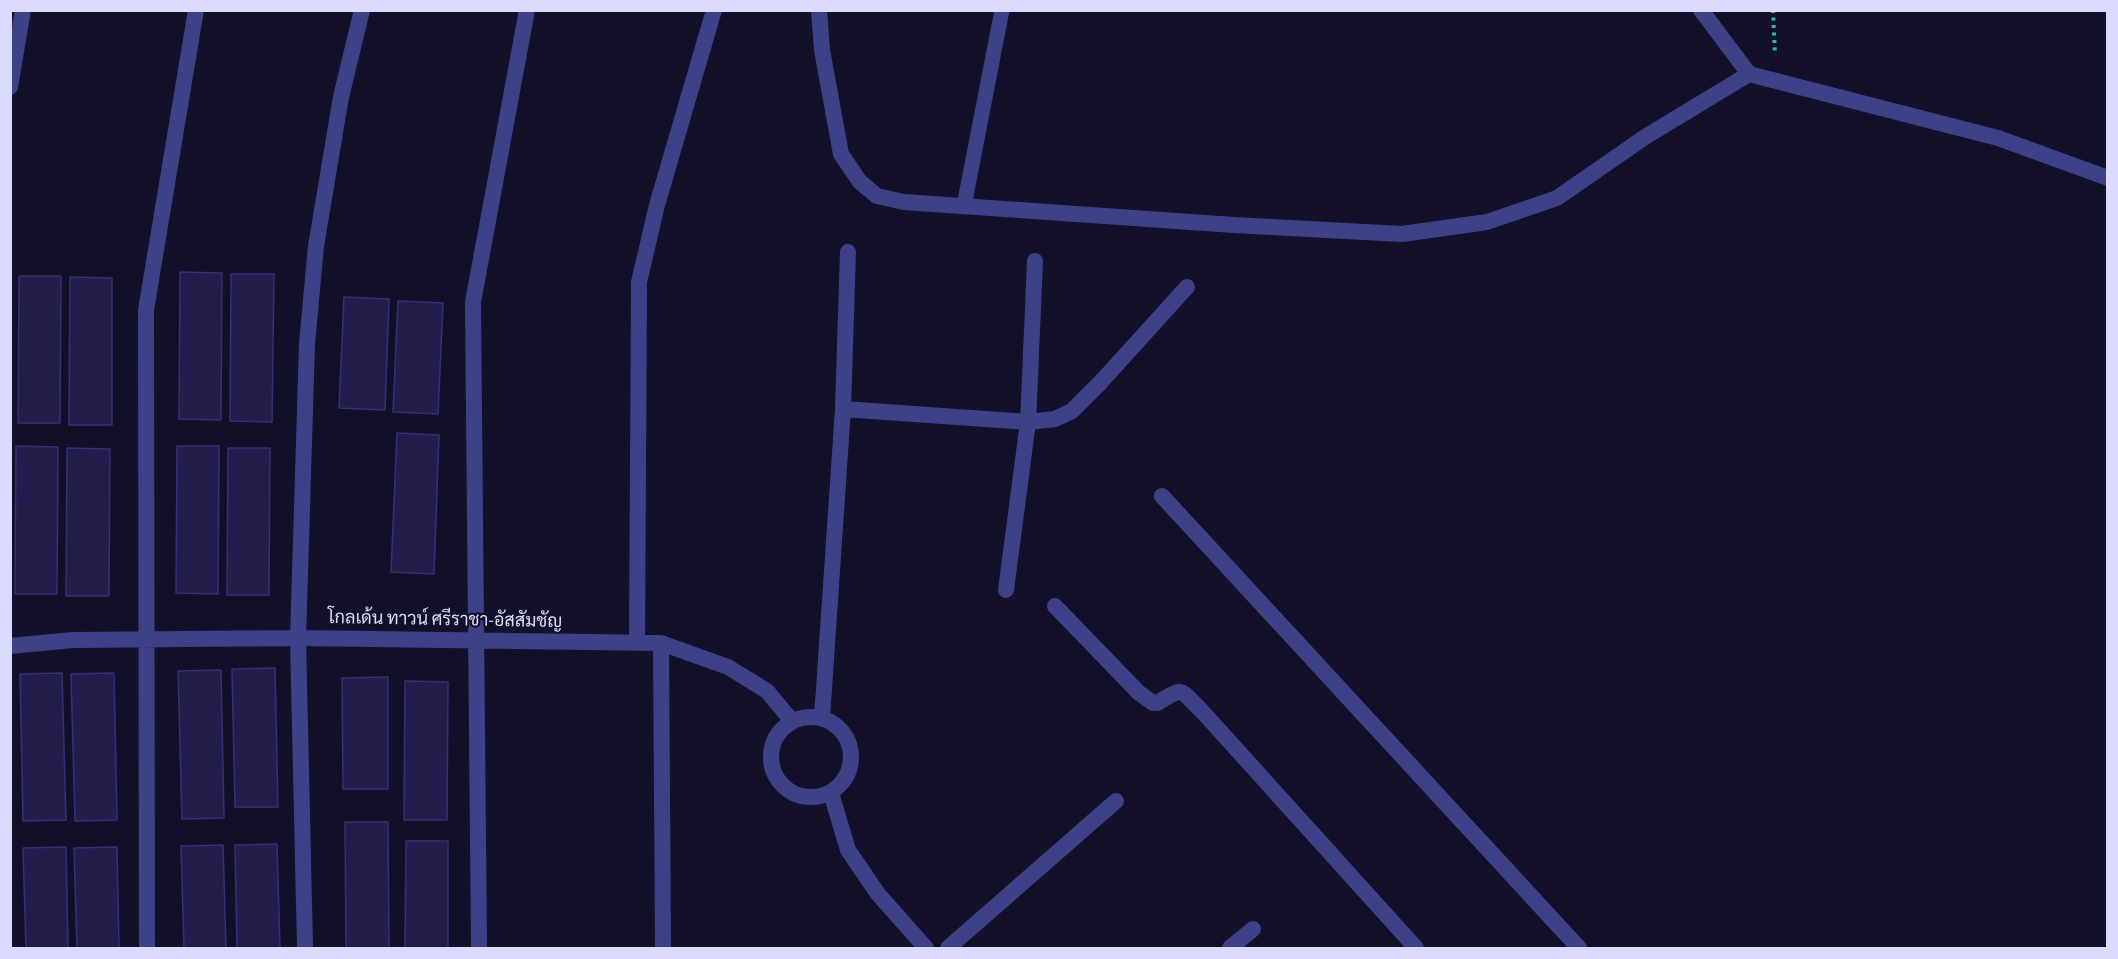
<!DOCTYPE html>
<html>
<head>
<meta charset="utf-8">
<style>
	body { margin:0 }
	#map { position:relative; width:2118px; height:959px; overflow:hidden; background:#13112a; font-family:"Source Sans 3",sans-serif }
	canvas { display:block }
	.frame { position:absolute; inset:0; border:12px solid #dbdbfe; pointer-events:none }
</style>
</head>
<body>
<div id="map">
<canvas width="2118" height="959"></canvas>
<div class="frame"></div>
</div>
<script>
const g = document.querySelector('canvas').getContext('2d');
g.lineJoin = 'round';
function paint(path, color) { g.fillStyle = color; g.fill(path, 'evenodd'); }
function stroke(path, color, width, dash) { g.strokeStyle = color; g.lineWidth = width; g.lineCap = dash ? 'butt' : 'round'; g.setLineDash(dash || []); g.stroke(path); }
function write(font, color, halo, rows, align = 'center') {
  g.font = font + ' "Source Sans 3",Sarabun,sans-serif'; g.lineWidth = 4.5; g.setLineDash([]); g.textBaseline = 'middle'; g.strokeStyle = halo; g.fillStyle = color; for (const [text, x, y, turn = 0] of rows) {
    g.save(); g.translate(x, y); g.rotate((+turn || 0) * Math.PI / 180); g.textAlign = isNaN(turn) ? turn : align; if (halo) g.strokeText(text, 0, 0); g.fillText(text, 0, 0); g.restore();
  }
}
const building = new Path2D(`
	M 180,272 L 222,273 L 221,420 L 179,419 Z
	M 231,274 L 274,274 L 272,422 L 230,421 Z
	M 19,276 L 61,276 L 60,423 L 18,423 Z
	M 70,277 L 112,278 L 112,425 L 69,425 Z
	M 344,297 L 389,299 L 385,410 L 339,408 Z
	M 398,301 L 443,303 L 438,414 L 393,412 Z
	M 397,433 L 439,435 L 434,574 L 391,572 Z
	M 16,446 L 58,447 L 57,594 L 15,594 Z
	M 177,446 L 219,446 L 218,594 L 176,593 Z
	M 67,448 L 110,449 L 109,596 L 66,596 Z
	M 228,448 L 270,448 L 269,595 L 227,595 Z
	M 275,668 L 278,807 L 235,807 L 232,669 Z
	M 221,670 L 224,818 L 182,819 L 178,671 Z
	M 62,673 L 66,820 L 23,821 L 20,674 Z
	M 114,673 L 117,820 L 75,821 L 71,674 Z
	M 388,677 L 388,789 L 343,789 L 342,678 Z
	M 405,681 L 448,682 L 447,820 L 404,820 Z
	M 345,822 L 388,822 L 389,948 L 346,948 Z
	M 406,841 L 448,841 L 448,948 L 405,948 Z
	M 277,844 L 280,948 L 237,948 L 235,845 Z
	M 223,845 L 226,948 L 184,948 L 181,846 Z
	M 66,847 L 68,948 L 26,948 L 23,848 Z
	M 117,847 L 119,948 L 77,948 L 74,848 Z`);
const path = new Path2D(`
	M 1773,10 L 1775,55`);
const service = new Path2D(`
	M 964,206 L 1002,10`);
const minor = new Path2D(`
	M 819,10 L 822,50 L 841,154 L 860,182 L 877,196 L 904,202 L 1234,225 L 1402,234 L 1487,222 L 1557,198 L 1645,137 L 1749,74
	M 1701,10 L 1749,74 L 1998,138 L 2108,178
	M 10,87 L 23,10
	M 843,409 L 1028,422 L 1035,261
	M 1162,496 L 1579,948
	M 1006,590 L 1028,422 L 1055,419 L 1072,411 L 1100,383 L 1187,287
	M 1055,606 L 1139,693 L 1153,703 L 1157,703 C 1185,687 1178,688 1201,710 L 1416,948
	M 637,643 L 639,282 L 657,205 L 714,10
	M 661,643 L 663,948
	M 10,646 L 73,640 L 298,638 L 661,643 L 728,667 L 767,691 L 792,721
	M771 757a40 40 0 1 1 80 0a40 40 0 1 1-80 0Z
	M 822,718 L 843,409 L 848,252
	M 831,793 L 848,850 L 878,894 L 926,948
	M 147,948 L 146,310 L 196,10
	M 305,948 L 298,638 L 307,344 L 316,246 L 341,97 L 362,10
	M 479,948 L 473,302 L 527,10
	M 948,948 L 1116,801
	M 1230,948 L 1253,929`);
const streetNames = [
	["โกลเด้น ทาวน์ ศรีราชา-อัสสัมชัญ",445,621,1]
];
paint(building, '#221d4b');
stroke(building, '#363076', 1.5);
stroke(path, '#32bba4', 4, [3, 4.5]);
stroke(service, '#3d4288', 15);
stroke(minor, '#3d4288', 16);
write('18px', '#dbdbfe', '#13112a', streetNames);
</script>
</body>
</html>
